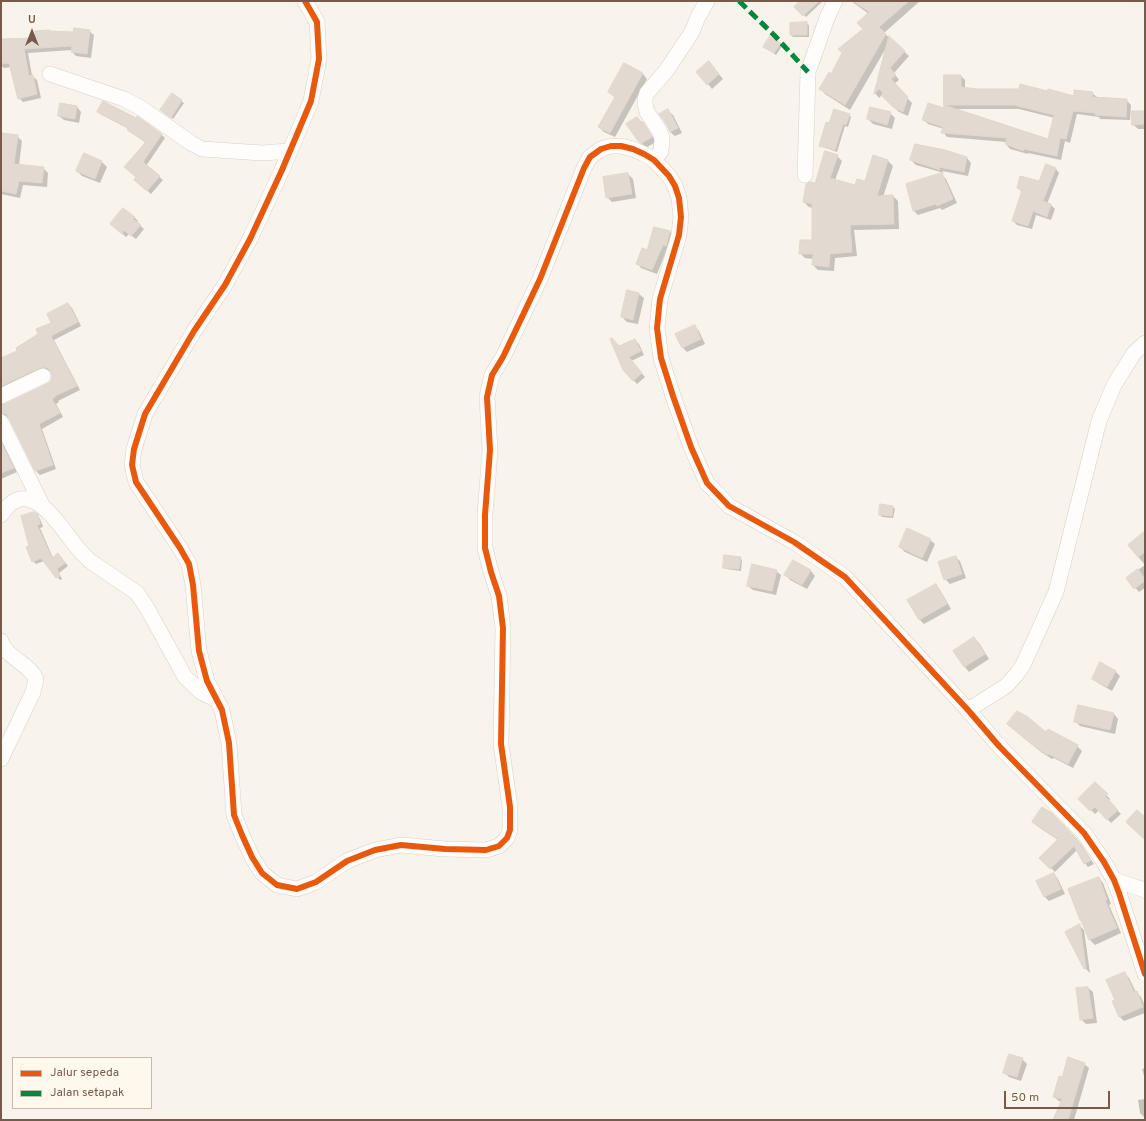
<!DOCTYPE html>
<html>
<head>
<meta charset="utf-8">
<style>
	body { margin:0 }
	#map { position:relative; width:1146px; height:1121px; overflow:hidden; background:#f8f3eb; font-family:Overpass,sans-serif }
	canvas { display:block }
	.frame { position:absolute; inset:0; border:2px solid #775b4a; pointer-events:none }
	.legend { position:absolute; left:12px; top:1057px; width:140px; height:52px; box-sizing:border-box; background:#fff8ed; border:1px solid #c9b9ac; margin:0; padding:5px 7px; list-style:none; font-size:12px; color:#775b4a }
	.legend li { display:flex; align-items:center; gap:8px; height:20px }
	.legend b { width:20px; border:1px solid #c9b9ac }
	.north { position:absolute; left:12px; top:12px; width:40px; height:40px; -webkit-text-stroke:3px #fff8ed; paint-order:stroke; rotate:0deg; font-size:11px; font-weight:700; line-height:16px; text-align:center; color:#775b4a }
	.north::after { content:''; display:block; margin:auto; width:14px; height:18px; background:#775b4a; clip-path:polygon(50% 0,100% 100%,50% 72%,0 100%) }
	.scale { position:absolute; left:1004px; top:1091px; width:106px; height:18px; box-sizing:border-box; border:2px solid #775b4a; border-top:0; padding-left:5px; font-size:12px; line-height:14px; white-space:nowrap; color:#775b4a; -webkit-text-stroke:3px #fff8ed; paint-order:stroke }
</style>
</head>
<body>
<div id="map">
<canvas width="1146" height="1121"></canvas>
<div class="frame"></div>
<ul class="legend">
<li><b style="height:5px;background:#e8590c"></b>Jalur sepeda</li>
<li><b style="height:5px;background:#00873e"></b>Jalan setapak</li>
</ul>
<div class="north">U</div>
<div class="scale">50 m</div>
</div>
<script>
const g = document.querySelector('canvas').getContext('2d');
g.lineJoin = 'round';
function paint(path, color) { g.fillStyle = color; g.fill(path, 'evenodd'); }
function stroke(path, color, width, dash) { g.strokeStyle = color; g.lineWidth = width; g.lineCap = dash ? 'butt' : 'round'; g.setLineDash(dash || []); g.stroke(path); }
const shadow = new Path2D(`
	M 802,1 L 823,1 L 806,17 L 796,7 Z
	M 851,1 L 920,1 L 884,33 L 909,56 L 894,73 L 899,80 L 894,84 L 912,103 L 908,116 L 899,112 L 882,95 L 879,98 L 875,93 L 886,48 L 850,110 L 825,94 L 820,88 L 831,75 L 864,29 L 869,14 Z
	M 806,23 L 809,25 L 809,37 L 793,37 L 791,35 Z
	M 89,31 L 94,35 L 91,58 L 76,56 L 72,52 L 72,50 L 28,53 L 32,76 L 37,80 L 41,98 L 23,102 L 19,98 L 11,67 L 4,68 L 1,65 L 1,40 L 36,39 Z
	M 780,44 L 782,46 L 776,55 L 767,48 Z
	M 625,64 L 643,74 L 647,79 L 615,137 L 604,132 L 599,127 L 616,98 L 609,92 Z
	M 713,67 L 723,79 L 712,89 L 708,84 Z
	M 961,76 L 965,80 L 965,88 L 1074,98 L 1092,93 L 1097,97 L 1097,99 L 1126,100 L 1131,105 L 1130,120 L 1100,119 L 1099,117 L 1077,114 L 1070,143 L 1065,141 L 1061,160 L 1028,153 L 1028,154 L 1010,149 L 1006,144 L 1006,142 L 947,137 L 943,132 L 944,129 L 928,124 L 924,120 L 948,108 L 945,104 ZM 952,109 L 1019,109 L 1055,118 L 1049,140 Z
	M 172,94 L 184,103 L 173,119 L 163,112 Z
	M 77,107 L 81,112 L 79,123 L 64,120 L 59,116 Z
	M 99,111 L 136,120 L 161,134 L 165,138 L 146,166 L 163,180 L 151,194 L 138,183 L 137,177 L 146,143 L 132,133 L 129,129 L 102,115 Z
	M 668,111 L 673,115 L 682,133 L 675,136 L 670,132 L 667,125 Z
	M 1145,112 L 1145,129 L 1138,129 L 1133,124 Z
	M 890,113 L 895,118 L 892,129 L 873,124 L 868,119 Z
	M 849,115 L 851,117 L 848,127 L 845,126 L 837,152 L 823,147 L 821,145 L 830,124 Z
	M 637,118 L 647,128 L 656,142 L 647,147 L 644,146 L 639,141 Z
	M 17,136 L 22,141 L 19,165 L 43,168 L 48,173 L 47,187 L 23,185 L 20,198 L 1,194 L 1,153 Z
	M 84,154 L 102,162 L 107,167 L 100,183 L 82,176 L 77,171 Z
	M 837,156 L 842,161 L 835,180 L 856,186 L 866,183 L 888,161 L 893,166 L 883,197 L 893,196 L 898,201 L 899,229 L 854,230 L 857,256 L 835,258 L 834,271 L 818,270 L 813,265 L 813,259 L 805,258 L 800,253 L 813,242 L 813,208 L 809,207 L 804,202 L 816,184 Z
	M 967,158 L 971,163 L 968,176 L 942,171 L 944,173 L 916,165 L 911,160 Z
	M 1056,169 L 1059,173 L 1047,204 L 1051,205 L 1055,209 L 1051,220 L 1036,215 L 1032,229 L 1017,225 L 1013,221 L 1022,192 L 1018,188 L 1040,182 Z
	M 628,174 L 633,179 L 636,198 L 612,202 L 607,197 Z
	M 942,175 L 946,179 L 957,203 L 942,210 L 940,208 L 918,215 L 914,211 Z
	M 134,217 L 138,221 L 137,223 L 144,229 L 136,239 L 129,234 L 126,237 L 111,224 Z
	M 654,228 L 670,232 L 675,237 L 667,249 L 657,274 L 641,268 L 637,263 L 648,251 Z
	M 639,294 L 644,298 L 638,324 L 627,322 L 622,317 Z
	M 68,304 L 72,308 L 81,326 L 54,340 L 80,390 L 58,401 L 59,402 L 56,404 L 63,417 L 42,429 L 56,469 L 40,475 L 36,471 L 10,418 L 6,417 L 1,412 L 1,406 L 5,405 L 51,382 L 53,377 L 52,372 L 48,371 L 44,372 L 1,392 L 1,359 L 18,351 L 40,335 L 52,323 Z
	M 694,326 L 699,331 L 705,344 L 687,352 L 682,347 Z
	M 635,340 L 639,344 L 644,355 L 631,361 L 645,377 L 637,384 L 624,369 L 619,347 Z
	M 1,439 L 17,472 L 1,479 Z
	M 893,507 L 895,509 L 893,518 L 882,517 L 880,515 Z
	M 37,515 L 40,519 L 43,527 L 40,528 L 53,558 L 61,557 L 68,566 L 59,573 L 62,579 L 60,580 L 44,561 L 36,564 L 33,561 L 31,546 Z
	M 1145,537 L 1145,565 L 1129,546 Z
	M 930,540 L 935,544 L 927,562 L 905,552 L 900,547 Z
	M 955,557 L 960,561 L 966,578 L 950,584 L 945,579 Z
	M 740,558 L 742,560 L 741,571 L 726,569 L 724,567 Z
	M 794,561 L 811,571 L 815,576 L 807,589 L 790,580 L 786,575 Z
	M 1145,565 L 1145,588 L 1139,592 L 1127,578 Z
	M 776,571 L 781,575 L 776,595 L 753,590 L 748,586 Z
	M 936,585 L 940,590 L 951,609 L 924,624 L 920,620 L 909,601 Z
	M 974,638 L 979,643 L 989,659 L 969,672 L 965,667 L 954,651 Z
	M 1115,671 L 1120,676 L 1112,691 L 1098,683 L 1093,679 Z
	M 1114,714 L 1118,719 L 1115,734 L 1080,726 L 1075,721 Z
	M 1013,728 L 1046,734 L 1048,730 L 1077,746 L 1082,751 L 1073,768 L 1054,758 L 1052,759 L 1041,752 Z
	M 1095,783 L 1110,799 L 1108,801 L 1121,814 L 1111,823 L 1099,810 L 1095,814 L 1080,799 Z
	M 1051,814 L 1081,844 L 1094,864 L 1088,867 L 1085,863 L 1077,850 L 1055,872 L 1041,858 L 1058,840 L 1037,826 L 1033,822 Z
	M 1054,874 L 1058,879 L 1065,894 L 1049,901 L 1044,896 Z
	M 1099,878 L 1103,883 L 1111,904 L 1109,905 L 1121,933 L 1095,945 L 1090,940 L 1082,922 L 1080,920 Z
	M 1079,925 L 1084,930 L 1090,973 L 1085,968 Z
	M 1125,973 L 1129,978 L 1136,992 L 1141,997 L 1145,1006 L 1145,1013 L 1124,1021 L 1120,1017 L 1116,1000 Z
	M 1088,988 L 1093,992 L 1097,1023 L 1086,1024 L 1081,1019 Z
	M 1022,1059 L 1027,1064 L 1021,1081 L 1009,1077 L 1004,1072 Z
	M 1084,1064 L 1089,1068 L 1074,1120 L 1054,1120 L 1062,1102 L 1059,1101 L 1054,1097 L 1063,1079 Z
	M 1145,1068 L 1145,1079 L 1142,1069 Z
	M 1145,1099 L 1145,1117 L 1144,1117 L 1140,1113 L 1138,1100 Z`);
const building = new Path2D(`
	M 800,1 L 819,1 L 803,16 L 794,7 Z
	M 853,1 L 909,1 L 879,27 L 886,34 L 845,105 L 819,89 L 829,72 L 831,74 L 842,53 L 838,49 L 863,29 L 857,23 L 869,12 Z
	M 807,22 L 807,35 L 790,35 L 790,23 Z
	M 74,28 L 90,30 L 87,54 L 71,52 L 72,46 L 24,49 L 29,76 L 33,75 L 37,94 L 18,99 L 9,63 L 1,64 L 1,39 L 35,38 L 35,31 L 49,30 L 49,31 L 73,32 Z
	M 770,36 L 781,43 L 774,53 L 763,47 Z
	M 889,36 L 905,51 L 890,68 L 896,75 L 891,79 L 908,97 L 903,112 L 893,107 L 881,95 L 883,93 L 879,89 L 874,94 Z
	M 709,61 L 719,74 L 707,85 L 696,72 Z
	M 624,63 L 643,73 L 610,133 L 598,127 L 615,97 L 608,92 Z
	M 944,75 L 961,75 L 961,87 L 977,89 L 1019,89 L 1020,84 L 1047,91 L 1048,89 L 1074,96 L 1074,90 L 1093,92 L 1092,97 L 1127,99 L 1126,117 L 1095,115 L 1095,113 L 1073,111 L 1066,139 L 1060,138 L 1057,156 L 1024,149 L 1023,151 L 1005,144 L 1007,138 L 941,133 L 943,127 L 922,120 L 928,103 L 944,108 L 944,105 L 1048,139 L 1054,115 L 1014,105 L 944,105 Z
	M 172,93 L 182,100 L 171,118 L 160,110 Z
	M 103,101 L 136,118 L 137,116 L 162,134 L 143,162 L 160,176 L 147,191 L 134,180 L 136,177 L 124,167 L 146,142 L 127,130 L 128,128 L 97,112 Z
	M 60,103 L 77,106 L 75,119 L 58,116 Z
	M 870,107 L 891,112 L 887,125 L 867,119 Z
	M 668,109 L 678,128 L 670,132 L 667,125 L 659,114 Z
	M 834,109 L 850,114 L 846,125 L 843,124 L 835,150 L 819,146 L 826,122 L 829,123 Z
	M 1132,111 L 1145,111 L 1145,124 L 1132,125 Z
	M 637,117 L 641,122 L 643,122 L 652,137 L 642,143 L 638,141 L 626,124 Z
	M 1,133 L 18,135 L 14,164 L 44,167 L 42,183 L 19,181 L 16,194 L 1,191 Z
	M 915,144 L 945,150 L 967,157 L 964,172 L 939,167 L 940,170 L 910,160 Z
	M 825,151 L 838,155 L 830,178 L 855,185 L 857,179 L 865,181 L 873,155 L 888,160 L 877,196 L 893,195 L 894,224 L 850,225 L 852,252 L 830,254 L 829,267 L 812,265 L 813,254 L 799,254 L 800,240 L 812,240 L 812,204 L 803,202 L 806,184 L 810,182 L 815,183 Z
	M 84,153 L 102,161 L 95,179 L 76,171 Z
	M 1046,164 L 1056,168 L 1043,201 L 1051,204 L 1047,217 L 1033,211 L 1028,226 L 1012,221 L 1022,190 L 1017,188 L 1020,176 L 1039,181 Z
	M 628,173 L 632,194 L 606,198 L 603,177 Z
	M 942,173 L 953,199 L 937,206 L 936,204 L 913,211 L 906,184 Z
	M 123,208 L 135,217 L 133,219 L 141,225 L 131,236 L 124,230 L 122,234 L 110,224 Z
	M 654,227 L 670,231 L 666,246 L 663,245 L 652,270 L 636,264 L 642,248 L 647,250 Z
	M 627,290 L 639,293 L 633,320 L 621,317 Z
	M 68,303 L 78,322 L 51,336 L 77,386 L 55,396 L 55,397 L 52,399 L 60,413 L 39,424 L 53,465 L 35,471 L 9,418 L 6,414 L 1,413 L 1,405 L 5,404 L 47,384 L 51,381 L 52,377 L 51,372 L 48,368 L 44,367 L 40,368 L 1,386 L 1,358 L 17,351 L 16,348 L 38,334 L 36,329 L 51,323 L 47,314 Z
	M 695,325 L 701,339 L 682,348 L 675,334 Z
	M 612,338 L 619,346 L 635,339 L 641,351 L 629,357 L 642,373 L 633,381 L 623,370 L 610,339 Z
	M 1,442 L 14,468 L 1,473 Z
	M 880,504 L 893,506 L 892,516 L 879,515 Z
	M 34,512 L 38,514 L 40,524 L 37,525 L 52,558 L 58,553 L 65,563 L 57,569 L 60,576 L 56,578 L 41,558 L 32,562 L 26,547 L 29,546 L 21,516 Z
	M 907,528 L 931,539 L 922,558 L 899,547 Z
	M 1145,531 L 1145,552 L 1138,557 L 1128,545 Z
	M 724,555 L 741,557 L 739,569 L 723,568 Z
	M 956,556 L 962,574 L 944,580 L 938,562 Z
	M 793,560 L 811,570 L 802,585 L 784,575 Z
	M 752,564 L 777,570 L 772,591 L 747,586 Z
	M 1138,569 L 1145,579 L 1145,581 L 1134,589 L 1126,578 Z
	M 936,584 L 947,604 L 919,620 L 907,600 Z
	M 974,637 L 985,654 L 964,667 L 953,651 Z
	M 1100,662 L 1116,671 L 1107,687 L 1092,679 Z
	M 1078,705 L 1114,713 L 1110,730 L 1074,722 Z
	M 1017,711 L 1028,717 L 1046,732 L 1048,729 L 1078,745 L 1068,764 L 1049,754 L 1047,755 L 1035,747 L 1007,724 Z
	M 1095,782 L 1108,794 L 1105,796 L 1118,810 L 1107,820 L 1095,807 L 1090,811 L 1078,799 Z
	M 1042,807 L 1052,813 L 1077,839 L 1091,860 L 1084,864 L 1074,846 L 1050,869 L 1039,858 L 1058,839 L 1032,822 Z
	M 1137,810 L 1145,817 L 1145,840 L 1126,822 Z
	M 1054,873 L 1061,889 L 1044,897 L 1036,881 Z
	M 1099,877 L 1107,900 L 1105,900 L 1117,928 L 1089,940 L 1081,920 L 1080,920 L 1068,889 Z
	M 1080,924 L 1086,968 L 1084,969 L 1065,932 Z
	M 1125,972 L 1134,992 L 1137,991 L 1143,1007 L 1119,1017 L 1112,1001 L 1115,1000 L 1106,980 Z
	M 1088,987 L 1093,1018 L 1080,1020 L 1076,988 Z
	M 1009,1054 L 1023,1058 L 1017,1077 L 1003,1073 Z
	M 1068,1057 L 1085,1063 L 1068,1120 L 1053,1120 L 1062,1099 L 1053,1097 L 1059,1076 L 1062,1077 Z`);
const minor = new Path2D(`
	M 305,1 L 317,22 L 319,59 L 311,101 L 282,170 L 250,239 L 225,285 L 194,331 L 145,414 L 134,449 L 132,465 L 136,482 L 180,548 L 189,564 L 193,585 L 199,651 L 207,681 L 222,710 L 229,743 L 234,815 L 242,835 L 252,857 L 262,873 L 277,885 L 297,889 L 316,882 L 347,861 L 375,850 L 401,845 L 445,849 L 486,850 L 499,846 L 507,838 L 510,830 L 510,807 L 501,744 L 503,628 L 499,596 L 491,572 L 485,548 L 485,515 L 490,450 L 487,397 L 492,375 L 503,357 L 540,279 L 584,168 L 590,157 L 601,149 L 611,146 L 621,146 L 633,149 L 644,154 L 654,160 L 669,176 L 675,186 L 679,198 L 681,217 L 679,235 L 660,299 L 657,328 L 661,358 L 673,396 L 691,447 L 707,483 L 729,506 L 794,542 L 845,577 L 968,710 L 999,746 L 1084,833 L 1104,862 L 1114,880 L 1119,893 L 1145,974
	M 50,74 L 124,99 L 141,108 L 191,143 L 202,149 L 262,153 L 290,151
	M 654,160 L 661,151 L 662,138 L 659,130 L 647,112 L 645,104 L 645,99 L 647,93 L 666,71 L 692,32 L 698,17 L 707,1
	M 805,175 L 808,72 L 827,18 L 835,1
	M 1,396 L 43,376
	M 1,422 L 43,507
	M 1,515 C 28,473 58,523 75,545 C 80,551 85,556 90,561 L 137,593 L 147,608 L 185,677 L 201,692 L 217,700
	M 1,641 C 6,658 29,663 36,679 L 33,692 L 1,759
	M 968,710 L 1006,686 L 1016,675 L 1023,665 L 1056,592 L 1099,421 L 1114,385 L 1134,353 L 1145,343
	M 1114,880 L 1145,890`);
const quiet = new Path2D(`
	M 739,1 L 775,36 L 808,72`);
const cycleway = new Path2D(`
	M 305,1 L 317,22 L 319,59 L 311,101 L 282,170 L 250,239 L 225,285 L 194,331 L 145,414 L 134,449 L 132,465 L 136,482 L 180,548 L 189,564 L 193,585 L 199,651 L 207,681 L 222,710 L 229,743 L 234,815 L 242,835 L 252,857 L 262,873 L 277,885 L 297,889 L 316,882 L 347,861 L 375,850 L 401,845 L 445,849 L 486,850 L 499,846 L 507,838 L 510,830 L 510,807 L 501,744 L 503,628 L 499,596 L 491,572 L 485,548 L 485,515 L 490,450 L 487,397 L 492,375 L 503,357 L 540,279 L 584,168 L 590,157 L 601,149 L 611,146 L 621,146 L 633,149 L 644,154 L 654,160 L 669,176 L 675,186 L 679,198 L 681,217 L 679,235 L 660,299 L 657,328 L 661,358 L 673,396 L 691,447 L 707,483 L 729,506 L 794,542 L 845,577 L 968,710 L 999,746 L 1084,833 L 1104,862 L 1114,880 L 1119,893 L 1145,974`);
paint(shadow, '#0003');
paint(building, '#e2d9d0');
stroke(building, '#e1d6cd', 1);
stroke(minor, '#d7d0c9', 16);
stroke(minor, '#fefdfc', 15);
stroke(quiet, '#00873e', 5, [10, 5]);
stroke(cycleway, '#e8590c', 6);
</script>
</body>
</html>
